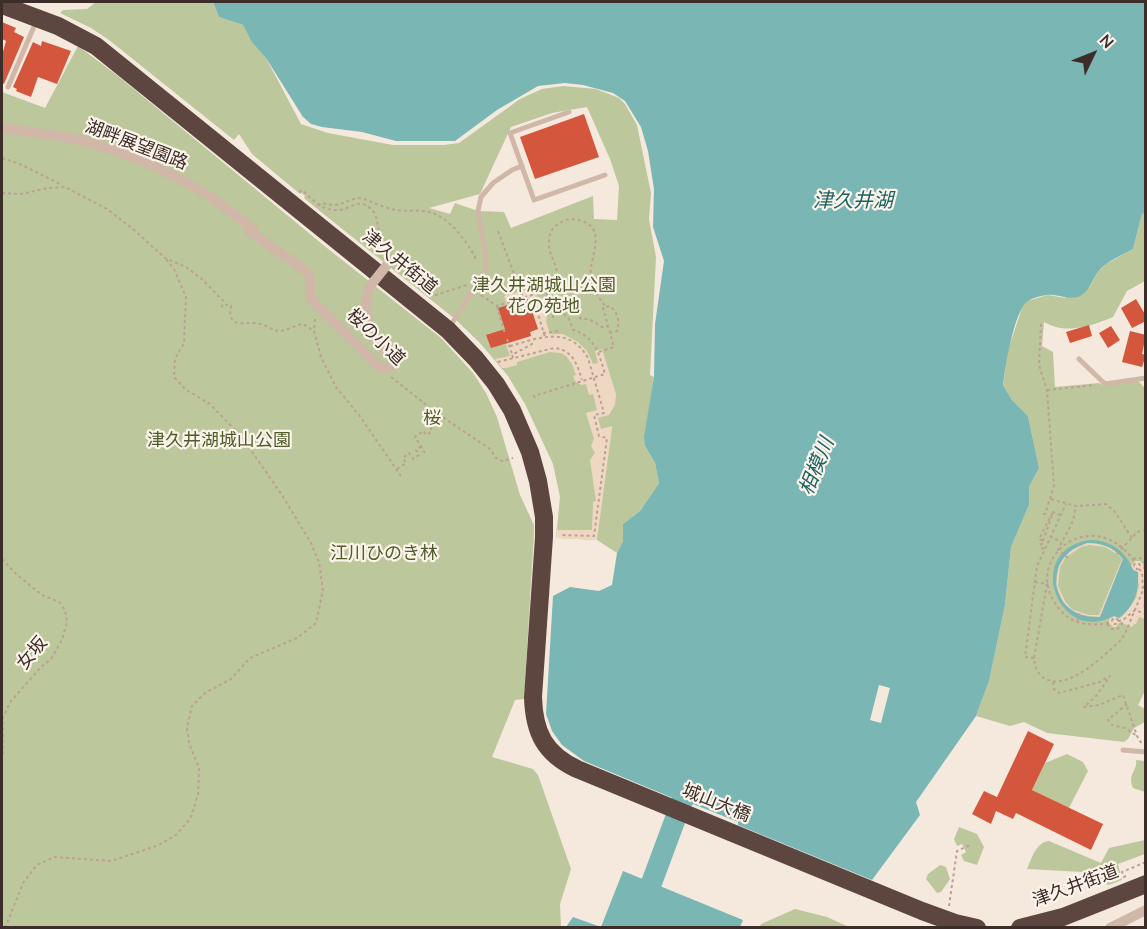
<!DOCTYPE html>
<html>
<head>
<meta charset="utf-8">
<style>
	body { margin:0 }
	#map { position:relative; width:1147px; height:929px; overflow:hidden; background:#f5e9de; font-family:"Nunito Sans",sans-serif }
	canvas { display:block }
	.frame { position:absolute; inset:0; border:3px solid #3c2d29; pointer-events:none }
	.north { position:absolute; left:1063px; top:24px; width:60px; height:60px; -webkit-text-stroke:4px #fcf3eb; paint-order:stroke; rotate:47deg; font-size:16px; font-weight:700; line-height:24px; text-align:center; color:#3c2d29 }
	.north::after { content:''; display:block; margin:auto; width:21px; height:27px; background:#3c2d29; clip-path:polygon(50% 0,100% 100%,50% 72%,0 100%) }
</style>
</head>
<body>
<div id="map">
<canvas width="1147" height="929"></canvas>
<div class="frame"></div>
<div class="north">N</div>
</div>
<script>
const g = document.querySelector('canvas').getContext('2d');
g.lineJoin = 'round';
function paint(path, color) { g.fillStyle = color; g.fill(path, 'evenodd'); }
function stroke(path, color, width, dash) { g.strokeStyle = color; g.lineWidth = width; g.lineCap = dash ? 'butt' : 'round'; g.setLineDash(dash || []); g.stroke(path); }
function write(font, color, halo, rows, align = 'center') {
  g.font = font + ' "Nunito Sans","Noto Sans JP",sans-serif'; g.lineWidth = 4.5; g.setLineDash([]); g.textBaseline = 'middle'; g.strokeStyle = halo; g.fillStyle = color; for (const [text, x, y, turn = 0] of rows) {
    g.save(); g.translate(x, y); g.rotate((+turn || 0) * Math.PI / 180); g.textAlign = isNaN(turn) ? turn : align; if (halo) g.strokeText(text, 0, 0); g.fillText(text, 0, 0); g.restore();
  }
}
const green = new Path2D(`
	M 96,2 L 213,2 L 219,17 L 243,25 L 253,42 L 266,58 L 301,124 L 328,133 L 393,145 L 444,145 L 459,143 L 520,99 L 542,89 L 563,86 L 596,89 L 619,98 L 625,104 L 637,125 L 651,193 L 649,219 L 656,257 L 650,375 L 654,377 L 645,446 L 655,463 L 659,483 L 640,511 L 623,524 L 623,541 L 617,553 L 597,540 L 556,538 L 560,497 L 553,464 L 525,404 L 508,376 L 480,343 L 455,319 L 316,208 L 304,198 L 305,196 L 302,193 L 300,194 L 252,154 L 239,134 L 234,140 L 109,40 L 91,28 L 60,13 L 63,10 L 87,9 ZM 587,107 L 610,159 L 619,186 L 617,220 L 594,219 L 593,196 L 511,228 L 504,212 L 478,211 L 455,203 L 450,214 L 429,208 L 480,194 L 511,127 L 552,113 Z
	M 78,46 L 118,76 L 327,248 L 441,338 L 473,373 L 486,393 L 497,417 L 520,495 L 534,525 L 534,533 L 524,699 L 515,700 L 492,757 L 533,769 L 538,775 L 571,869 L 560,904 L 561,927 L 2,927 L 2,92 L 45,108 Z
	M 1145,213 L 1145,281 L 1127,291 L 1113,317 C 1091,326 1066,335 1044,322 L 1042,346 L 1053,352 L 1055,387 L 1099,383 L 1104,386 L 1138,381 L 1145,388 L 1146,689 L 1138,705 L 1145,709 L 1145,722 L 1134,728 L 1128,739 L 1124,742 L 1047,733 L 1024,722 L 1010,726 L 976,716 L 989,681 L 1005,605 L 1011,547 L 1029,505 L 1029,487 L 1039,468 L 1028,416 L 1012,400 L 1003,385 L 1008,350 L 1022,308 L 1027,301 L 1048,295 L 1065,298 L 1089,288 L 1098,272 L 1106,264 L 1133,249 L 1142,214 Z
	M 1067,754 L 1083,762 L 1088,771 L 1069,808 L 1032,790 L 1045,763 Z
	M 1136,760 L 1145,761 L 1145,792 L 1133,788 C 1127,774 1138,770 1136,760 Z
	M 959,827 L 977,834 L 984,847 L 977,865 L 964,861 L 961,855 L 966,852 L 962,844 L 957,846 L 954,839 Z
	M 1145,840 L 1145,854 L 1118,864 L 1122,880 L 1109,885 L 1094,881 L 1083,872 L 1027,869 C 1032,858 1036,842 1049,841 L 1101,863 L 1109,848 Z
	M 940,865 L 946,867 L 950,879 L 941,892 L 937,893 L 926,879 L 928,874 Z
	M 795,909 L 827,917 L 849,927 L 760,927 L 761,924 Z`);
const plaza = new Path2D(`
	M 534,288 L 537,297 L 542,298 L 546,304 L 548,312 L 546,321 L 550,334 L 563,334 L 578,342 L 587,351 L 593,364 L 598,363 L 595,351 L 602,349 L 616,394 L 615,405 L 609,415 L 598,418 L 601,429 L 612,426 L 612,428 L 597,540 L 556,538 L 557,530 L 592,530 L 593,502 L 596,501 L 590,460 L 595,453 L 591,446 L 594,439 L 586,413 L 597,410 L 593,394 L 589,395 L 586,384 L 581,385 L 575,381 L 573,376 L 576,375 L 572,364 L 566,356 L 561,353 L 550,352 L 517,362 L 517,365 L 506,368 L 502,368 L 495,359 L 510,356 L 506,344 L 531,336 L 530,332 L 538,329 L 528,299 L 507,305 L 504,296 Z
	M 1087,543 L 1096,543 L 1112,548 L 1123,559 L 1100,617 L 1080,615 L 1072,611 L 1064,604 L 1056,585 L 1059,565 L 1065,556 L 1072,550 ZM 1089,545 L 1105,547 L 1117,554 L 1122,559 L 1099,615 L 1089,615 L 1073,610 L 1066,603 L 1058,586 L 1060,567 L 1066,557 L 1081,547 Z
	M 1135,561 L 1140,561 L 1143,564 L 1143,569 L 1145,571 L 1145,600 L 1143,607 L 1145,608 L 1145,619 L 1139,617 L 1136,624 L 1134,624 L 1132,627 L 1120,622 L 1116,627 L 1113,627 L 1109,623 L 1109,619 L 1114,616 L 1120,618 L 1124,614 L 1136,598 L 1139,585 L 1135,572 L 1131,566 Z`);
const water = new Path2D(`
	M 213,2 L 1145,2 L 1145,213 L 1142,214 L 1133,249 C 1121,256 1106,261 1098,272 C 1092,280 1089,293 1078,297 C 1067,300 1056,293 1046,295 C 1041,296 1032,298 1028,301 C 1014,310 1005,368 1003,385 L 1012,400 L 1028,416 L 1039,468 L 1029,487 L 1029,505 L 1011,547 L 1005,605 L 989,681 L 976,716 L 916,802 L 920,815 L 872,880 L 738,825 L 738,822 L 693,804 L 692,806 L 584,761 L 562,745 L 552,731 L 546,714 L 553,596 L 570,587 L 599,591 L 612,585 L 617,553 L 623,541 L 623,524 L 640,511 L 659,483 L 655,463 L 645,446 L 644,437 L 654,377 L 655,324 L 664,261 L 653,227 L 654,189 L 648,151 L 641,127 L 625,101 L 613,93 L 583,85 L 565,83 L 538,86 L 497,110 L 455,141 L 396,141 L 362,132 L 322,127 L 311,124 L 303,117 L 266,58 L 252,42 L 243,25 L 219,17 Z
	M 1090,540 C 1110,540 1126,551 1133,570 L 1138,572 C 1139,591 1135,606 1119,618 L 1114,616 C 1057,646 1023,549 1090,540 ZM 1087,543 C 1103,543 1113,547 1123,559 L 1100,617 C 1050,620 1039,557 1087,543 Z
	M 623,871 L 743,920 L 740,927 L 566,927 L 573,917 L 601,927 Z`);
const pier = new Path2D(`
	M 879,685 L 890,688 L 881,723 L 870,720 Z`);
const river = new Path2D(`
	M 642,928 L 650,887 L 692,774`);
const building = new Path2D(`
	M 2,22 L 16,28 L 14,32 L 24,37 L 4,84 L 2,83 L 2,55 L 6,41 L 2,39 Z
	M 42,41 L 71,51 L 57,84 L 38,77 L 31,97 L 16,91 L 17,89 L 13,87 L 33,42 L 41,46 Z
	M 584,114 L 599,157 L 535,179 L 520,137 Z
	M 528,299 L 538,329 L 530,332 L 531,336 L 491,348 L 486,335 L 505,329 L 498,308 Z
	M 1136,299 L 1146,316 L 1146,321 L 1132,328 L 1121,308 Z
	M 1089,325 L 1092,336 L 1070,343 L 1066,332 Z
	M 1111,326 L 1120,340 L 1108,348 L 1099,333 Z
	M 1130,331 L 1146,335 L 1142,354 L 1146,355 L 1142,367 L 1122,362 Z
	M 1028,731 L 1054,744 L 1032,790 L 1103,824 L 1091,850 L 1016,813 L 1013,819 L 996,811 L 991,824 L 972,814 L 984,791 L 997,797 Z`);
const path = new Path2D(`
	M 2,158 L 20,164 L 62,185
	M 299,192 L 302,190 C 312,199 321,209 334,210 C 348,212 358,197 370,208 C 379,215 376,225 380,235 C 382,240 388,245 392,250
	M 2,193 L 21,194 L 48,188 L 65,187 L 107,209 L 133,229 L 165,258 L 186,267 L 203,280 L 223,301 L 222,307 L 228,304 L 231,306 C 226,332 250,320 261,324 C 268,326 273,331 280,331 C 287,331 295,325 303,324 L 314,331
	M 318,206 L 323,203 C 342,209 344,199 361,198 C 373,202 384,208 396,210 C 407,212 418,209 429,212 C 450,217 468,243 477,261
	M 498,231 L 523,298
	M 401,264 L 405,263 L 408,260 C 422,271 416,291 436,295 L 467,285
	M 553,290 L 561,306 L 567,304 L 571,307 L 579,303
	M 546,293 L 553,304 L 553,319
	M 481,295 L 497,306 L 532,295 L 545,337
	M 571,297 C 578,301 583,308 579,316 L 581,319 L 589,319 L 602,327 L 608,326
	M 497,306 L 505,334
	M 536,310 L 553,304
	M 315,319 L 314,331 L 321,357 L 336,387 L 359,415 L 401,476
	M 1041,324 L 1039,365 L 1047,390 L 1054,486 L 1045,514 L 1041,515
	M 543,333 L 560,331
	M 507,339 L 512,354
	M 510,346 C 539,338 569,325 588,358 L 604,413 L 594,415 L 599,436 L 607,438 L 594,536 L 560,535
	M 599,352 L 614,347 L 603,308 L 610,306 C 618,313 620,321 617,331 L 610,333
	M 513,358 L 512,355 L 532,344 L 531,341
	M 498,362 L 554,348 C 573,350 577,364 582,380
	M 391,377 L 438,414 L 490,449 L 496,458 L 502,461 L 513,458
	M 1047,390 L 1095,385
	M 535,398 L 534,396 L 605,374 C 599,354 595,336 573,330 L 569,319 L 562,312 C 566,299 564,293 558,282 C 556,278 557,273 556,268 C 554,259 548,252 549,242 C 549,234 552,227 560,223 C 566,219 574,218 582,221 C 609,230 587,260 591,279 C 592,290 600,299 606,307
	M 425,453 L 415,437 L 423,431 L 427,435 L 432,431 L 428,422 L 434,413
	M 397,469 L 406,463 L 403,458 L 409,453 L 413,459 L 419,455 L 416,450 L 421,446
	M 1051,499 L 1076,506 L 1106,504 L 1115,512 L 1132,538
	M 1050,536 L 1061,542
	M 1043,541 L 1053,512 L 1060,515
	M 1044,549 L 1040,547 L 1043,541 L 1039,539 L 1053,512
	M 1117,554 L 1137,532 L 1146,530
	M 1068,558 L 1058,550 L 1073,521 L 1076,506
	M 2,559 L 16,574 L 42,595 L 59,602 L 65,610 L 67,622 L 62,640 L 51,659 L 41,667 L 11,701 L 3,717 L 3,752 L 2,756
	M 1133,559 L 1140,558 L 1146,564
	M1134 566a3 3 0 1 1 6 0a3 3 0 1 1-6 0Z
	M 1139,569 L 1142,572 L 1143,590 L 1146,591
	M 1035,582 L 1047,584 L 1034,658 C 1035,667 1037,673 1044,678 C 1067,693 1104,655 1120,641 L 1125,634 L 1146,583
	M1112 621a3 3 0 1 1 6 0a3 3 0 1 1-6 0Z
	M 1118,621 L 1123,620 L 1135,610 L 1146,614
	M 1077,622 L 1080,613
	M 1109,623 C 1092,626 1074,625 1062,612 C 1015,563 1091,500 1134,561
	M 1107,624 L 1112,629 L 1117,629 L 1121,626 L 1123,620
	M 1034,658 L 1025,657 L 1037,566 L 1066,504
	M 1053,682 L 1054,689 L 1059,693 L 1100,682 L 1110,676 L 1097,695 L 1084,707 L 1099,705 L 1123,695 L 1137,736 L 1142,744
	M 1127,704 L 1108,720 L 1112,725 L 1125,728 L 1137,736
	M 1126,876 L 1124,877 L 1122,872 L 1146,862
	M 949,906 L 957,851 L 970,845
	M 5,928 L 23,883 L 37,865 L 54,857 L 111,861 L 159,845 L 176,835 L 190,819 L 198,795 L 199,768 L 189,743 L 187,727 L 192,706 L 205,693 L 231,679 L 250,658 L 297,638 L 316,623 L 323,590 L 319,562 L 311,543 L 282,495 L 241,436 L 210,404 L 185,389 L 174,377 L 175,359 L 184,343 L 186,297 L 174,269 L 165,258`);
const lane = new Path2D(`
	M 8,87 L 36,22
	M 569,112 L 510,133 L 534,200 L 605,175
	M 449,328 L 485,271 L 486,258 L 478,211 L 481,197 L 493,183 L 512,170 L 522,166
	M 1079,359 L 1105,384 L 1146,378
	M 1123,750 L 1146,752`);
const street = new Path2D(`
	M 2,128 C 27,132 53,134 79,140 C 123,151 170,172 209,196 C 225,206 238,218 253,229
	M 247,225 L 249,231 L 306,271 L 310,277 L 310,298 L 380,368 L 390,367 L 393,359 C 390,353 384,350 380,345 C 367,328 361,305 371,285
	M 1110,928 L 1146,910`);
const highway = new Path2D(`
	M 2,5 L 58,26 L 96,46 L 448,330 L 476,359 L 496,384 L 512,410 L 530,452 L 538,481 L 544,517 L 544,537 L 533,697 C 534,733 545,754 577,769 L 922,911 L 955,923 L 977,928
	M 1020,928 L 1063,917 L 1146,884`);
const streetBridge = new Path2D(`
	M 371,285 L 391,260`);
const streetNames = [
	["湖畔展望園路",136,146,21],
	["津久井街道",399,263,39],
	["桜の小道",375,338,44],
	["女坂",33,654,-50],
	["城山大橋",716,804,22],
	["津久井街道",1076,887,-20]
];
const parkNames = [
	["津久井湖城山公園",544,287],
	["花の苑地",544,308],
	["桜",432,420],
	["津久井湖城山公園",219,442],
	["江川ひのき林",384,555]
];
const waterNames = [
	["津久井湖",853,202],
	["相模川",818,467,-68]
];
paint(green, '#bcc79b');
paint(plaza, '#efd8c3');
paint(water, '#79b6b4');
paint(pier, '#f5e9de');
stroke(river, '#79b6b4', 21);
paint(building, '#d4563d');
stroke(path, '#bca092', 2, [3, 3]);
stroke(lane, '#d0b7a8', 5);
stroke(street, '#d0b7a8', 10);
stroke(highway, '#5d463f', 18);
stroke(streetBridge, '#d0b7a8', 10);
write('18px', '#3c2d29', '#fcf3eb', streetNames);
write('18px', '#4e5d29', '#fcf3eb', parkNames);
write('italic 20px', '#196362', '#fcf3eb', waterNames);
</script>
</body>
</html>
